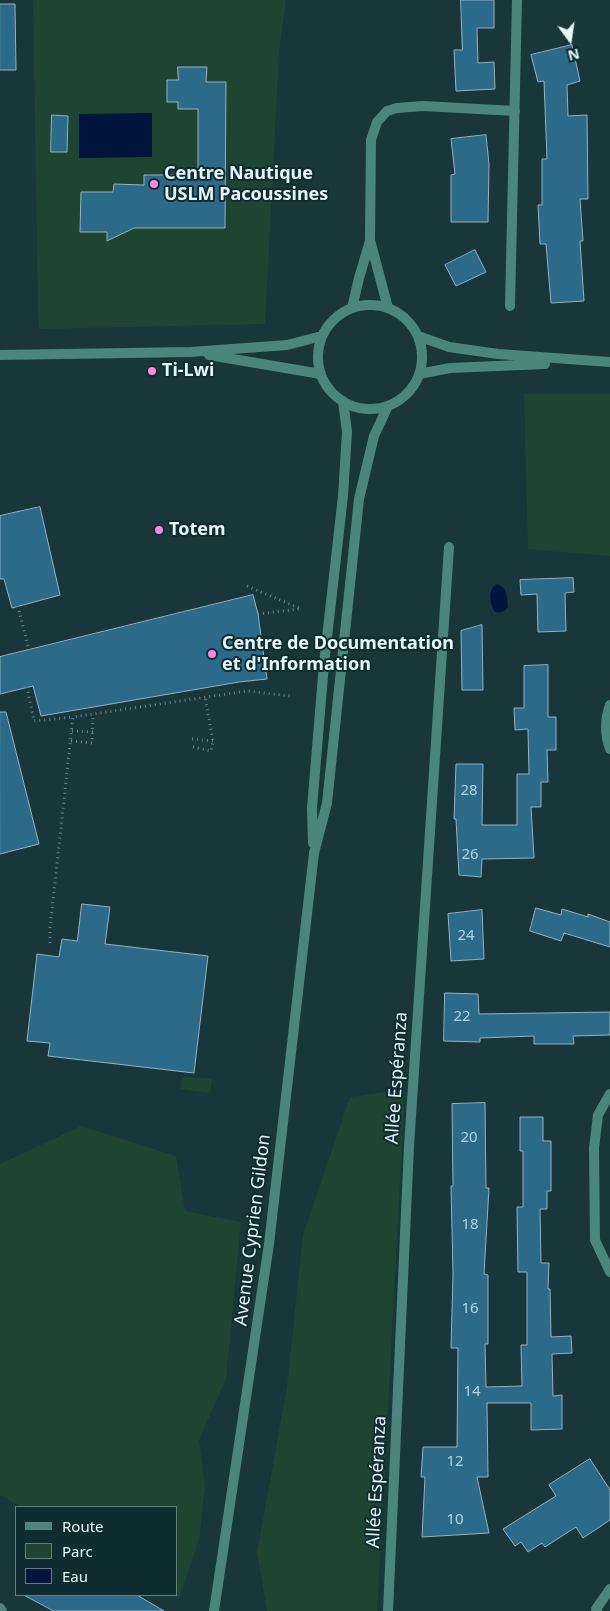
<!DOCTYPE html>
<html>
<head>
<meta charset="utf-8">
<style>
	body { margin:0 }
	#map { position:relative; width:610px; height:1611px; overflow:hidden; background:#19363b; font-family:"Noto Sans",sans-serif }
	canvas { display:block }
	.legend { position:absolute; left:15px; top:1506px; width:162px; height:90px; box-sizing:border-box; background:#0f2c31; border:1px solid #657d81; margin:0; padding:6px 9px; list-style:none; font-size:15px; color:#e5f6f9 }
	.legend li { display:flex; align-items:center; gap:10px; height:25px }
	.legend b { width:25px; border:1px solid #657d81 }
	.north { position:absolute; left:545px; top:15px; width:50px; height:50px; -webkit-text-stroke:4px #0f2c31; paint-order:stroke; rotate:166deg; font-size:14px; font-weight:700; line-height:20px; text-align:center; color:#e5f6f9 }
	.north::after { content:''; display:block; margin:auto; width:18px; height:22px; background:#e5f6f9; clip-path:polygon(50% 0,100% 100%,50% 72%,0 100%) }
</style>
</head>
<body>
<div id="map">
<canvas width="610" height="1611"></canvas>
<ul class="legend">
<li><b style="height:6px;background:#4a867e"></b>Route</li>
<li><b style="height:14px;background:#1e4532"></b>Parc</li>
<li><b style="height:14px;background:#01153c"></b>Eau</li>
</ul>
<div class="north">N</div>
</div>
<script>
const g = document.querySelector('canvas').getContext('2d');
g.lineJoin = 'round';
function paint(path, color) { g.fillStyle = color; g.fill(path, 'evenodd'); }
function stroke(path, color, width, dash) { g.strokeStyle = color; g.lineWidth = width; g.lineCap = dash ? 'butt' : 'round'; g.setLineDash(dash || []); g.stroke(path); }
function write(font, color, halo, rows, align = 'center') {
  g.font = font + ' "Noto Sans",sans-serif'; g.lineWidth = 4; g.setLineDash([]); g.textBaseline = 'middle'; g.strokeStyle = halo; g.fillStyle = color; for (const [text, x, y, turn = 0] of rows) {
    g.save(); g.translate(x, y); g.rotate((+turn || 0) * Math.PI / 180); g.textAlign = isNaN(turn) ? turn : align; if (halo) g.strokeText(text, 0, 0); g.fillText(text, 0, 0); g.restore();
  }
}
const green = new Path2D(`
	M 33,0 L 286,0 L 279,53 L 265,324 L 39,329 L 38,313 Z
	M 524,394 L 610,394 L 610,556 L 528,549 Z
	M 182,1077 L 212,1078 L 210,1093 L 181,1089 Z
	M 405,1089 L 377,1611 L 267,1611 L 257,1553 L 287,1387 L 303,1235 L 350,1097 Z
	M 81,1126 L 176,1156 L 185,1211 L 241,1222 L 226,1379 L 199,1440 L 205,1486 L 199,1540 L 179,1598 L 173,1595 L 176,1595 L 176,1507 L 21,1507 L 0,1495 L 0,1164 Z`);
const water = new Path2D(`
	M 152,113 L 152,157 L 79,158 L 79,114 Z
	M 497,584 C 508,588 507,597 508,607 C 504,612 501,613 495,612 C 490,604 487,589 497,584 Z`);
const building = new Path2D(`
	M 461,0 L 494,0 L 494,28 L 477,28 L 478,63 L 494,62 L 495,89 L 456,91 L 454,50 L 462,50 Z
	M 0,4 L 15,4 L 16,70 L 0,70 Z
	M 572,45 L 580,81 L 567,85 L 568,116 L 587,115 L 588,199 L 580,199 L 583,241 L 580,241 L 584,301 L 551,303 L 546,244 L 540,244 L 538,205 L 542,205 L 542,159 L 547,159 L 544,81 L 538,82 L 531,55 Z
	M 178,67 L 207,67 L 206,82 L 226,82 L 225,228 L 134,228 L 107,241 L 107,232 L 80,232 L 81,192 L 113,192 L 114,184 L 144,185 L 144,175 L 198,175 L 198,109 L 178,109 L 178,102 L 167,102 L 167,80 L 178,80 Z
	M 52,115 L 68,116 L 67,152 L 51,152 Z
	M 486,135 L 489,164 L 488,222 L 451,222 L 451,175 L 455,174 L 451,139 Z
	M 475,250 L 486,272 L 456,286 L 445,265 Z
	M 40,507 L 60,595 L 12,608 L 4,579 L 0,579 L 0,516 Z
	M 573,578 L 574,592 L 565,593 L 566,631 L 538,632 L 537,594 L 521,595 L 520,580 Z
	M 253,595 L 258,614 L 267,679 L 239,682 L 41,716 L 33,686 L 0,694 L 0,657 Z
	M 482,625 L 483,690 L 462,690 L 461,631 Z
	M 548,665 L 548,717 L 556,717 L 556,750 L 547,750 L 548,782 L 541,782 L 541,807 L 531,807 L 534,858 L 482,859 L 481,877 L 459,875 L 456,819 L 454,819 L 456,764 L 483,764 L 482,825 L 517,825 L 517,774 L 529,774 L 528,729 L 515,730 L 514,708 L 524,708 L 524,666 Z
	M 0,712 L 6,712 L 39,844 L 0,854 Z
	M 82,904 L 110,907 L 105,944 L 208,956 L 194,1073 L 48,1056 L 50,1043 L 27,1041 L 37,954 L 59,957 L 62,939 L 77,941 Z
	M 536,908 L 561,915 L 562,909 L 588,917 L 588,914 L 610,922 L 610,947 L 564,933 L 561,941 L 530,931 Z
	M 482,910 L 484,959 L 451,961 L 448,914 Z
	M 445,993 L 478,994 L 479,1014 L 610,1012 L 610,1035 L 573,1036 L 574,1044 L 534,1044 L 534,1036 L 480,1038 L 480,1042 L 444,1041 Z
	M 485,1103 L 486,1188 L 489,1188 L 484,1274 L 488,1275 L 488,1344 L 485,1344 L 486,1387 L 522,1386 L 521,1345 L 527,1345 L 527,1272 L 518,1272 L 517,1207 L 523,1207 L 523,1151 L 520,1151 L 520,1117 L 543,1117 L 543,1141 L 551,1141 L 551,1191 L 547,1191 L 547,1209 L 540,1209 L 541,1263 L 549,1263 L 548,1289 L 550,1289 L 551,1337 L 571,1336 L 572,1353 L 552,1354 L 553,1396 L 562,1395 L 562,1429 L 531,1430 L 531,1403 L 487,1403 L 488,1477 L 477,1477 L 489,1533 L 422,1537 L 425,1477 L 421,1477 L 423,1447 L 457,1447 L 458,1348 L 451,1348 L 453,1274 L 451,1186 L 453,1186 L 452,1104 Z
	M 590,1459 L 610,1490 L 610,1520 L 583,1538 L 576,1527 L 545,1547 L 542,1543 L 528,1552 L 521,1542 L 515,1546 L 503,1529 L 556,1496 L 549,1485 Z
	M 24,1595 L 137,1595 L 164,1611 L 54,1611 Z`);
const path = new Path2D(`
	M 247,586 L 301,609
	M 18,606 L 29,650
	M 258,614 L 300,609
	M 27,687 L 34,721 L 73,717
	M 72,731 L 93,732
	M 192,739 L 213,741
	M 71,741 L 92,743 L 93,715
	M 193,747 L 211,751 L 213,741 L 205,697
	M 50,943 L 50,928 L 73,717 L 247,691 L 291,696`);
const minor = new Path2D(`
	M 510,306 L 517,0
	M 352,308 L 359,278 L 370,241
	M 388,308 L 370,240 L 371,140 L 377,122 L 387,111 L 397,108 L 423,106 L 515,111
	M 610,705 C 605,719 605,735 610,749
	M 610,1094 L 598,1115 L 594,1148 L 595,1240 L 610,1272
	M 0,1608 L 2,1611
	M 388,1611 L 409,1146 L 449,547
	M 597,1611 L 596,1609 L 610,1589`);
const tertiary = new Path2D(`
	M318 357a52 52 0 1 1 104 0a52 52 0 1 1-104 0Z
	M 418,336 L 449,347 L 498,354 L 610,362
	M 0,355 L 191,352 L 287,345 L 322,336
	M 209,355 L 321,374
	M 419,374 L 450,368 L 545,364
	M 313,843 L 312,808 L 324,664 L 343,496 L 347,432 L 343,401
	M 214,1611 L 269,1244 L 314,853 L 327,803 L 359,499 L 374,436 L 388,406`);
const markers = [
	[154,184,5,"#fc86e4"],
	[152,371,5,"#fc86e4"],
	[159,530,5,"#fc86e4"],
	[212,654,5,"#fc86e4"]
];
const numberNames = [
	["28",469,791],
	["26",470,855],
	["24",466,936],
	["22",462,1017],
	["20",469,1138],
	["18",470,1225],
	["16",470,1309],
	["14",472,1392],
	["12",455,1462],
	["10",455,1520]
];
const poiNames = [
	["Centre Nautique",164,174],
	["USLM Pacoussines",164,195],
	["Ti-Lwi",162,371],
	["Totem",169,530],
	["Centre de Documentation",222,644],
	["et d'Information",222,665]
];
const streetNames = [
	["Allée Espéranza",397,1078,-86],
	["Avenue Cyprien Gildon",253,1230,-83],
	["Allée Espéranza",377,1482,-87]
];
paint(green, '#1e4532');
paint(water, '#01153c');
paint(building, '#2c6a8a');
stroke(building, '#98b1c0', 1);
stroke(path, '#6c8489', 3, [1, 4]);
stroke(minor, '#4a867e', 10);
stroke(tertiary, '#4a867e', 10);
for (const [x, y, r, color] of markers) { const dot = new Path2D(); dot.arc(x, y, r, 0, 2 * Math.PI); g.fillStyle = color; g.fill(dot); stroke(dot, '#0f2c31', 2); }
write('15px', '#b7d3dd', null, numberNames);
write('bold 18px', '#e5f6f9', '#0f2c31', poiNames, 'left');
write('18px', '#e5f6f9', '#0f2c31', streetNames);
</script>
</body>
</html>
